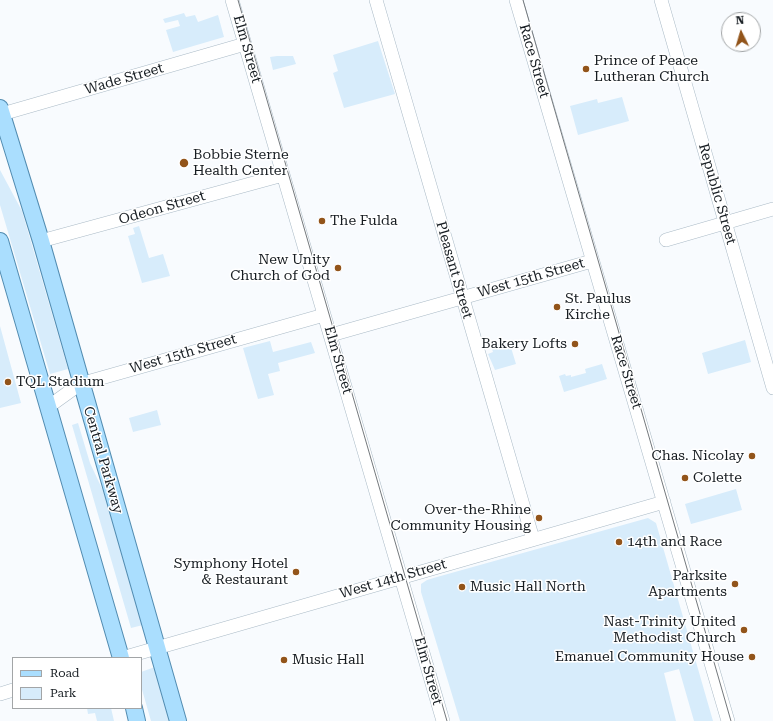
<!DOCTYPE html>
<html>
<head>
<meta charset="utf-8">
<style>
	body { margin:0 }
	#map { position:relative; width:773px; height:721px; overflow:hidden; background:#f8fbfe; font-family:"Roboto Serif",serif }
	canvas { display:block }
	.legend { position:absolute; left:12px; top:657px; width:130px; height:52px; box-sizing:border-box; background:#fff; border:1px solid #a2a5a7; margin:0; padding:5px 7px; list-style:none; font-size:12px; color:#171d22 }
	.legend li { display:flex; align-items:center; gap:8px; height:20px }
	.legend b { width:20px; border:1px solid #a2a5a7 }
	.north { position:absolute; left:721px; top:12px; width:40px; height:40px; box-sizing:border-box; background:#fff; border:1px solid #a2a5a7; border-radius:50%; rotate:355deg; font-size:11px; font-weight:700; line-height:16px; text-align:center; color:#171d22 }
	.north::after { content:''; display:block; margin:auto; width:14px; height:18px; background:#92541a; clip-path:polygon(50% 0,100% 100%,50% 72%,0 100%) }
</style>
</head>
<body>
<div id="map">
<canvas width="773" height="721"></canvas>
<ul class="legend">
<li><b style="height:5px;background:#aadefe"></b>Road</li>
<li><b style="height:11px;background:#d7ecfb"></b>Park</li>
</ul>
<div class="north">N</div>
</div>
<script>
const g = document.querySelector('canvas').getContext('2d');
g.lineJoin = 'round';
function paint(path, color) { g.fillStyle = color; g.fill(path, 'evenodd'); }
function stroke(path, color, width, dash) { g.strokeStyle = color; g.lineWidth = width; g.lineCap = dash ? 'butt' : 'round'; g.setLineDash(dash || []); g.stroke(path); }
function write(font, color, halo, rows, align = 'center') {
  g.font = font + ' "Roboto Serif",serif'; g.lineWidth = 3; g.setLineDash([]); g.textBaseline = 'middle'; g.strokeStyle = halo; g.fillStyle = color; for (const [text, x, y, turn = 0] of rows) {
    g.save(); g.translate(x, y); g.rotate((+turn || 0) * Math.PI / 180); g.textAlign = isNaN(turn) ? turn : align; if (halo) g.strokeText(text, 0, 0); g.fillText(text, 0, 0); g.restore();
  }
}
const green = new Path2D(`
	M 184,13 L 186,17 L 195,15 L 198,22 L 218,15 L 224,37 L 173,52 L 166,30 L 180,26 L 178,20 L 165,23 L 163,19 Z
	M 378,41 L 395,94 L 344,108 L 333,73 L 338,71 L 333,55 Z
	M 277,56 L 293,56 L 296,64 L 273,70 L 270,57 Z
	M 622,97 L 629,121 L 578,135 L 570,106 L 597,99 L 598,103 Z
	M 0,170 L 22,211 L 68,369 L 50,374 L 0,205 Z
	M 139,226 L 149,258 L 163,254 L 170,276 L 142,283 L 128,236 L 135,234 L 133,228 Z
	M 0,326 L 21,403 L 0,408 Z
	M 745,340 L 751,362 L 708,374 L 702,353 Z
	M 270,341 L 273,352 L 311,342 L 315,353 L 278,363 L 280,371 L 268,374 L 274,395 L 258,399 L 243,348 Z
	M 509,341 L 516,364 L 495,370 L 488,354 L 493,352 L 491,346 Z
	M 602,364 L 607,379 L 564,392 L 559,376 L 565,374 L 566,376 L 571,375 L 571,377 L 586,373 L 585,369 Z
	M 157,410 L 161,425 L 133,432 L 129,418 Z
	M 78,423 L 90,463 L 105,495 L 143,625 L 131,628 L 72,425 Z
	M 736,489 L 742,510 L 691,524 L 685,504 Z
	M 648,518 L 656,523 L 713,721 L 694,721 L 679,669 L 664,673 L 676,721 L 460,721 L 421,592 L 421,584 L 427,580 L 437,577 Z
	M 155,667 L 170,721 L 151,721 L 141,686 L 141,672 Z
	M 87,708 L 111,708 L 114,721 L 97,721 L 95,713 L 88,714 Z`);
const minor = new Path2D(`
	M 232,0 L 443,721
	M 376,0 L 533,539
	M 516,0 L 728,721
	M 661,0 L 773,388
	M 2,114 L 245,44
	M 666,240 L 773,209
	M 41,241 L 283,175
	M 331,335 L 592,261
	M 48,407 L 80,384 L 324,315
	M 122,658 L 664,502
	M 0,694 L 13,690`);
const major = new Path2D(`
	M 0,108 L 41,241 L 178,721
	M 0,241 L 121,658
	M 134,708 L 137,721`);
const tram = new Path2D(`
	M 238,0 L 447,721
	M 523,0 L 731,721`);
const markers = [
	[586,69,4,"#92541a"],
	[184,163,5,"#92541a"],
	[322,221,4,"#92541a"],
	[338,268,4,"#92541a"],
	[557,307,4,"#92541a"],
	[575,344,4,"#92541a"],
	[8,382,4,"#92541a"],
	[752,456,4,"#92541a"],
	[685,478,4,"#92541a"],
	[539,518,4,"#92541a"],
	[619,542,4,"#92541a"],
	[296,572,4,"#92541a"],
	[735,584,4,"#92541a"],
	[462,587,4,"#92541a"],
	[744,630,4,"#92541a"],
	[752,657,4,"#92541a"],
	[284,660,4,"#92541a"]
];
const streetNames = [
	["Elm Street",247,49,74],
	["Race Street",534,61,74],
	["Wade Street",124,79,-16],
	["Republic Street",717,194,74],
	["Odeon Street",162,208,-16],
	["Pleasant Street",454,270,74],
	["West 15th Street",531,278,-16],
	["West 15th Street",183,354,-16],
	["Elm Street",338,360,74],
	["Race Street",626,372,73],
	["Central Parkway",103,460,74],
	["West 14th Street",393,579,-16],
	["Elm Street",428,671,74]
];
const poiNames = [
	["Prince of Peace",594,61],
	["Lutheran Church",594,77],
	["Bobbie Sterne",193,155],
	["Health Center",193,171],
	["The Fulda",330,221],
	["New Unity",330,260,"right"],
	["Church of God",330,276,"right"],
	["St. Paulus",565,299],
	["Kirche",565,315],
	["Bakery Lofts",567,344,"right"],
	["TQL Stadium",16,382],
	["Chas. Nicolay",744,456,"right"],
	["Colette",693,478],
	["Over-the-Rhine",531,510,"right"],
	["Community Housing",531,526,"right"],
	["14th and Race",627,542],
	["Symphony Hotel",288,564,"right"],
	["& Restaurant",288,580,"right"],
	["Parksite",727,576,"right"],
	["Apartments",727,592,"right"],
	["Music Hall North",470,587],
	["Nast-Trinity United",736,622,"right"],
	["Methodist Church",736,638,"right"],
	["Emanuel Community House",744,657,"right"],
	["Music Hall",292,660]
];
paint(green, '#d7ecfb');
stroke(minor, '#abbbc7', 14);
stroke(major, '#528cb1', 18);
stroke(minor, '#fff', 13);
stroke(major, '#aadefe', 16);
stroke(tram, '#74797d', 1);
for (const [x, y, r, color] of markers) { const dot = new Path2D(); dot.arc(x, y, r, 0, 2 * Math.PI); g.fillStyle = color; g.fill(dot); stroke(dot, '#fff', 1.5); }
write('14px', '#171d22', '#fff', streetNames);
write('14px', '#171d22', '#fff', poiNames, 'left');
</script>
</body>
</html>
